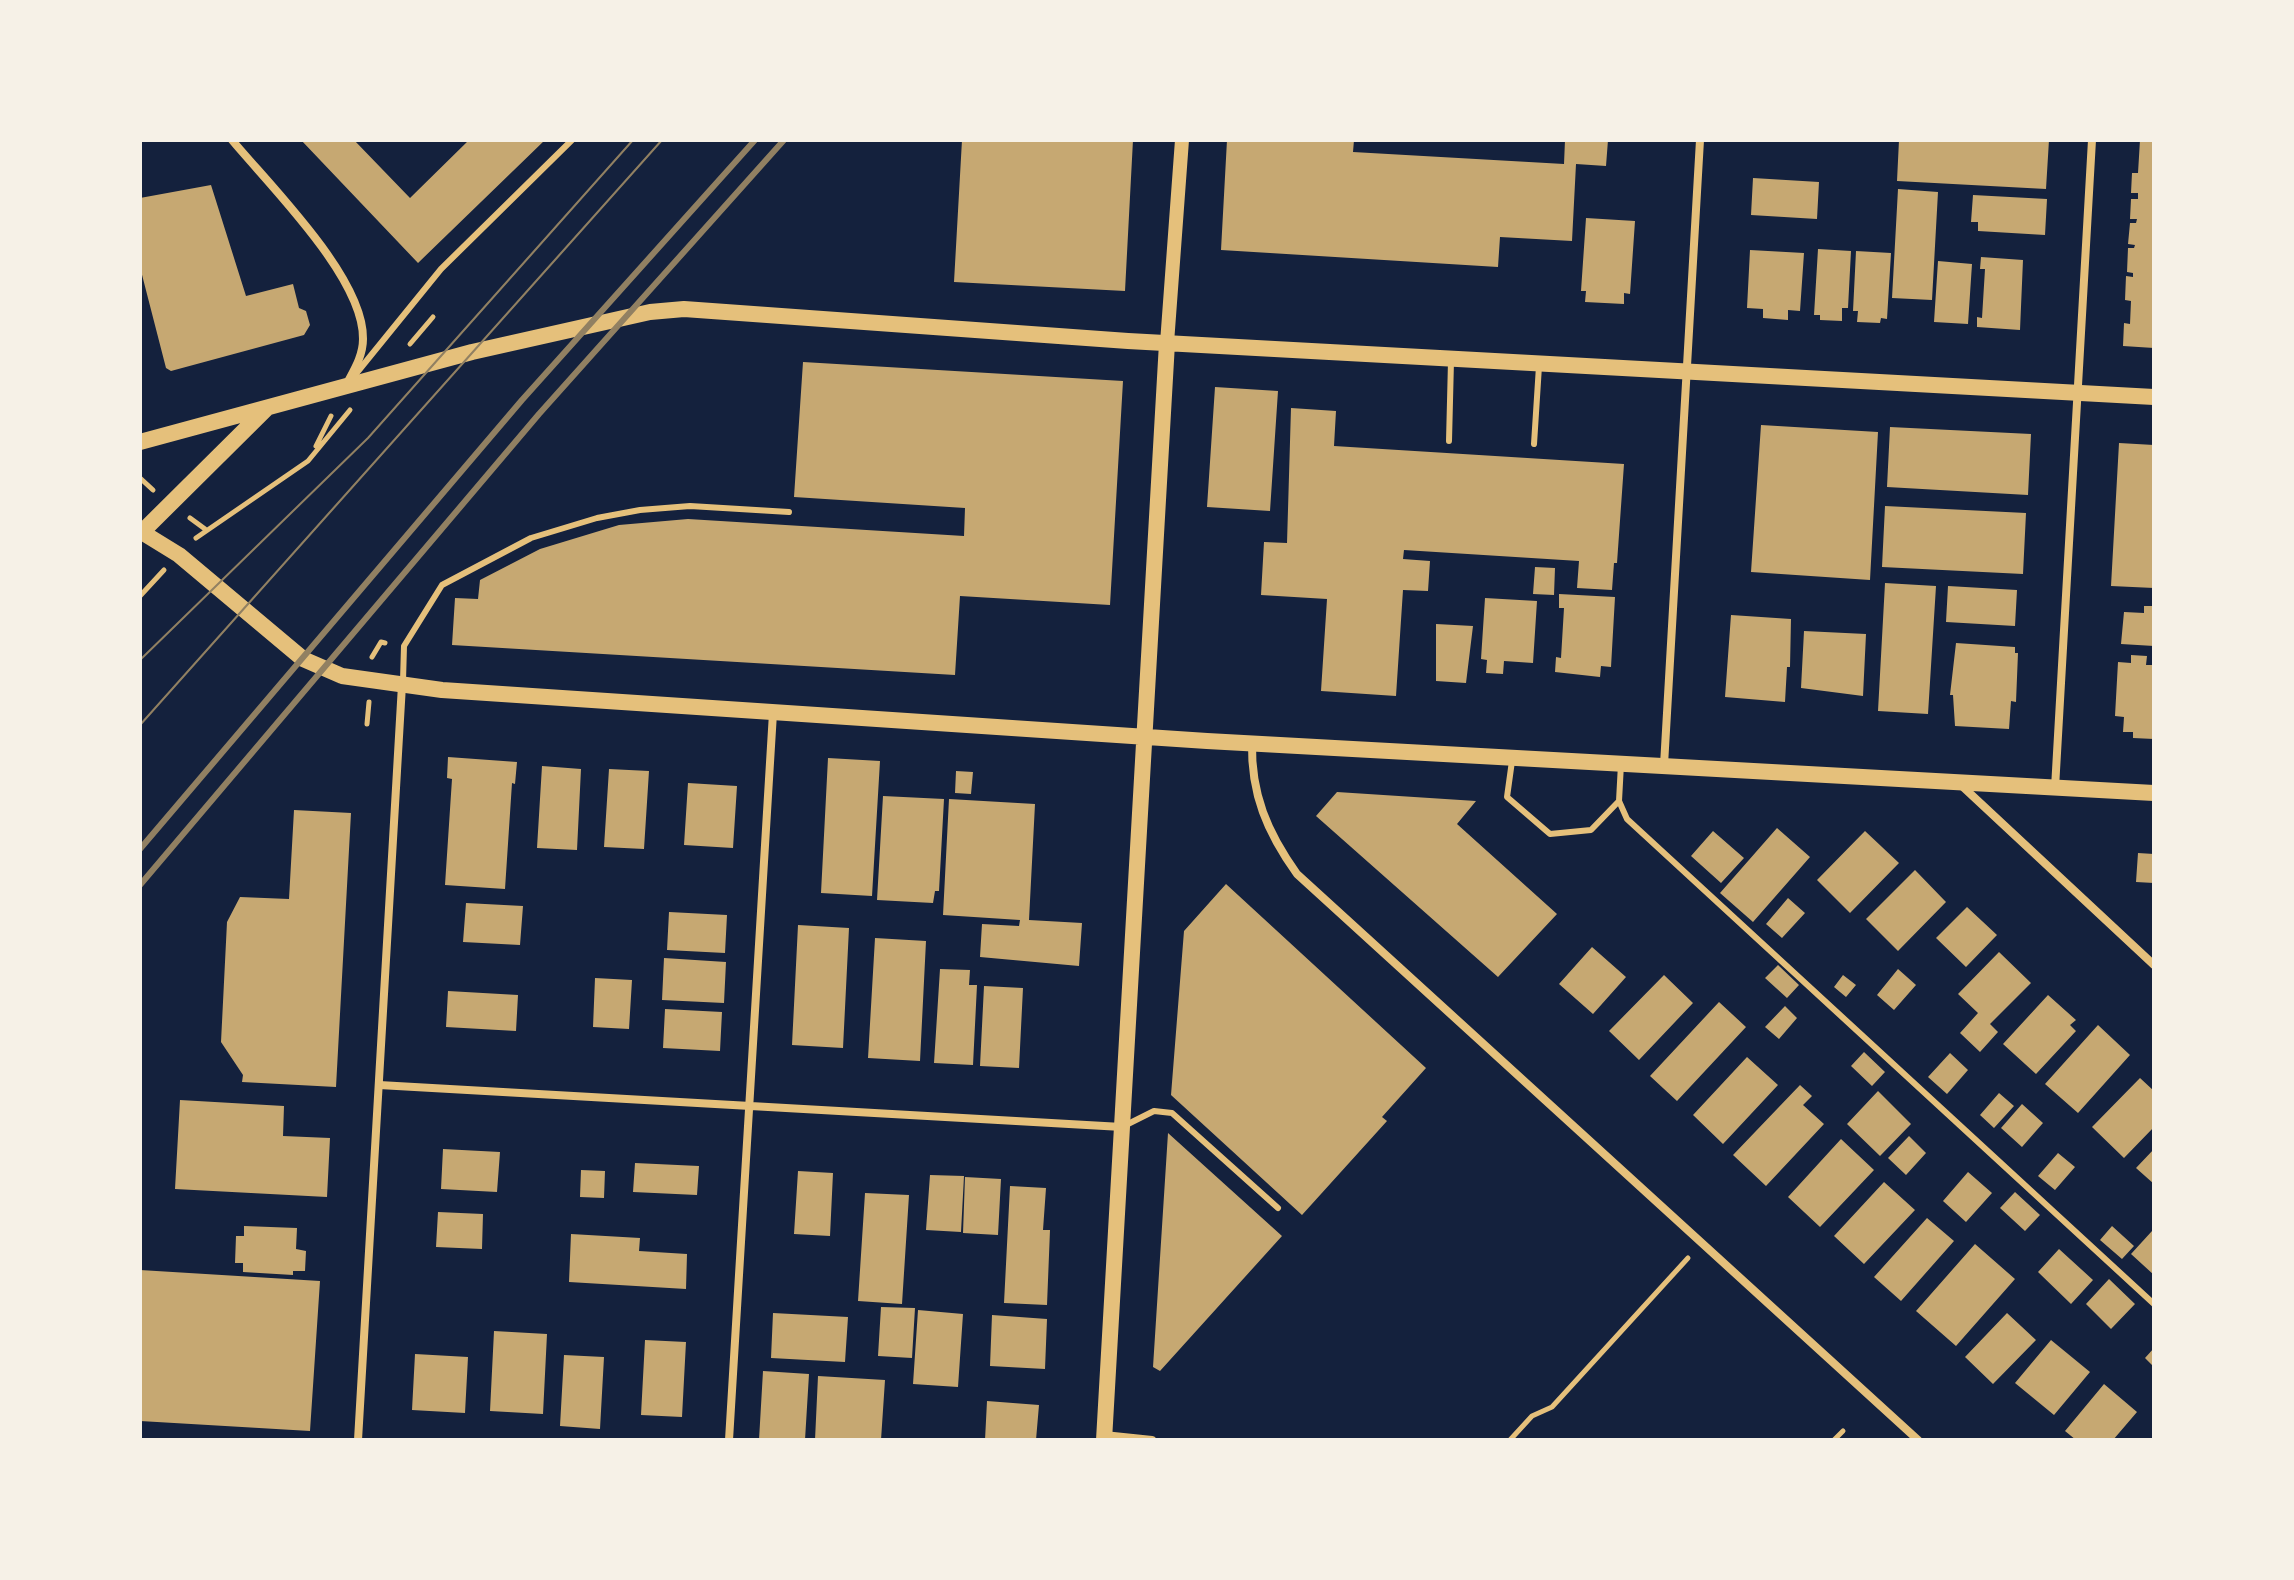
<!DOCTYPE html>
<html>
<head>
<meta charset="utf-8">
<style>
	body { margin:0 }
	#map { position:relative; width:2294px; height:1580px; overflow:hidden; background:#14213d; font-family:"Public Sans",sans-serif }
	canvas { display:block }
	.frame { position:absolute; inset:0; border:142px solid #f6f1e7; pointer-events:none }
</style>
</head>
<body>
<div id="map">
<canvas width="2294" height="1580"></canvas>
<div class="frame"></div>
</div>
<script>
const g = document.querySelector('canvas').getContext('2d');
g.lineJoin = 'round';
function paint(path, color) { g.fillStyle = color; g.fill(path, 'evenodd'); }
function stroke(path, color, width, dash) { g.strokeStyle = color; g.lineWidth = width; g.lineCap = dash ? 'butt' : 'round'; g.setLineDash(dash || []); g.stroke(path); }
const building = new Path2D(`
	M 301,140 L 354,140 L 410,198 L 469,140 L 545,140 L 418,263 Z
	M 962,140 L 1133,140 L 1125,291 L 954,282 Z
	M 1227,140 L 1354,140 L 1353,152 L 1564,164 L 1565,140 L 1608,140 L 1606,166 L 1576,164 L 1572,241 L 1500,237 L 1498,267 L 1221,250 Z
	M 1899,140 L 2049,140 L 2046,189 L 1897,181 Z
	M 2140,140 L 2154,140 L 2154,348 L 2123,346 L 2124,323 L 2130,324 L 2131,301 L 2125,300 L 2126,276 L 2133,277 L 2133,273 L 2127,272 L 2128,248 L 2134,248 L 2135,245 L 2128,244 L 2130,223 L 2136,223 L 2137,219 L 2130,219 L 2131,199 L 2138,199 L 2138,193 L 2131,193 L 2132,173 L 2138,173 Z
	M 1753,178 L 1819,182 L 1817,219 L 1751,215 Z
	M 211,185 L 246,296 L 293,284 L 299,308 L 306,311 L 310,325 L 304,335 L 171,371 L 166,368 L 140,267 L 140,198 Z
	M 1898,189 L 1938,192 L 1932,300 L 1892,298 Z
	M 1973,195 L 2047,199 L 2045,235 L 1978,231 L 1978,222 L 1971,222 Z
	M 1586,218 L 1635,221 L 1630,294 L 1624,293 L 1624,304 L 1585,302 L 1586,291 L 1581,291 Z
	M 1818,249 L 1851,251 L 1848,308 L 1842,308 L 1842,321 L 1820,320 L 1820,315 L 1814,315 Z
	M 1750,250 L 1804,253 L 1800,311 L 1788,310 L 1788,320 L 1763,318 L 1763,309 L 1747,308 Z
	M 1856,251 L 1891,253 L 1887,319 L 1881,318 L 1880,323 L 1857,322 L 1858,311 L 1853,311 Z
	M 1981,257 L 2023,260 L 2020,330 L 1977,327 L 1977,317 L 1982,318 L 1985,269 L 1980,269 Z
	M 1938,261 L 1972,264 L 1968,324 L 1934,322 Z
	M 803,362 L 1123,381 L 1110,605 L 960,596 L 955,675 L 452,645 L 455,598 L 478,599 L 480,580 L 540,549 L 619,525 L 688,519 L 964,536 L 965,508 L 794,497 Z
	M 1215,387 L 1278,391 L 1270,511 L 1207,507 Z
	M 1291,408 L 1336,411 L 1334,446 L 1624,464 L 1617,563 L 1614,563 L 1612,590 L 1577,588 L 1579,561 L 1404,550 L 1403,559 L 1430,561 L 1428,591 L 1403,590 L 1396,696 L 1321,691 L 1327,599 L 1261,595 L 1264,542 L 1287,543 Z
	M 1761,425 L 1878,432 L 1870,580 L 1751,572 Z
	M 1890,427 L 2031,434 L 2028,495 L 1887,487 Z
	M 2119,443 L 2154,445 L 2154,588 L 2111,586 Z
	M 1885,506 L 2026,513 L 2023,574 L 1882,567 Z
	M 1535,567 L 1555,568 L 1554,595 L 1533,594 Z
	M 1885,583 L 1936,586 L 1928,714 L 1878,711 Z
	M 1948,586 L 2017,590 L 2015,626 L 1946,622 Z
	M 1559,594 L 1615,597 L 1611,667 L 1601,666 L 1600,677 L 1555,672 L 1556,657 L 1561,658 L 1564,608 L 1559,608 Z
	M 1485,598 L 1537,601 L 1533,663 L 1504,661 L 1503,674 L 1486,673 L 1487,660 L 1481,659 Z
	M 2144,606 L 2154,606 L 2154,646 L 2121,644 L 2124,612 L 2144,613 Z
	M 1731,615 L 1791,619 L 1790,667 L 1787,667 L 1785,702 L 1725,697 Z
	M 1436,624 L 1473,626 L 1466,683 L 1436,681 Z
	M 1804,631 L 1866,634 L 1863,696 L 1801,688 Z
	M 1956,643 L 2015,647 L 2015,653 L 2018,653 L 2016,702 L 2011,701 L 2009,729 L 1955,726 L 1953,695 L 1950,695 Z
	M 2131,655 L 2147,656 L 2146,665 L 2154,665 L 2154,739 L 2133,738 L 2133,732 L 2123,732 L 2124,717 L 2115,716 L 2118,662 L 2131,663 Z
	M 448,757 L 517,762 L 515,784 L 512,783 L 505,889 L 445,885 L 452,779 L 447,778 Z
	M 828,758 L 880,761 L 872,896 L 821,893 Z
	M 542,766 L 581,769 L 577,850 L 537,848 Z
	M 609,769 L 649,771 L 644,849 L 604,847 Z
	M 956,771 L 973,772 L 971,794 L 955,793 Z
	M 688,783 L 737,786 L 733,848 L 684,845 Z
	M 1337,792 L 1476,801 L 1457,824 L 1557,914 L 1498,977 L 1316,816 Z
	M 883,796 L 944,799 L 939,891 L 935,891 L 933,903 L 877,900 Z
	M 949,799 L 1035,804 L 1029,920 L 1082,923 L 1079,966 L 980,957 L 982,924 L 1019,926 L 1020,920 L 943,915 Z
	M 294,810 L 351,813 L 336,1087 L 242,1082 L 243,1075 L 221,1042 L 227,922 L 240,897 L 289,899 Z
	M 1777,828 L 1810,857 L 1753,922 L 1720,893 Z
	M 1713,831 L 1744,858 L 1721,883 L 1691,856 Z
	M 1865,831 L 1899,863 L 1850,913 L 1817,880 Z
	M 2138,853 L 2154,854 L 2154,883 L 2136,882 Z
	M 1915,870 L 1946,902 L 1898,951 L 1866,919 Z
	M 1226,884 L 1426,1068 L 1382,1117 L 1387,1121 L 1302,1215 L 1171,1095 L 1184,931 Z
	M 1788,898 L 1805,913 L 1782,938 L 1766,924 Z
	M 466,903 L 523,906 L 520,945 L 463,942 Z
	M 1967,907 L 1997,935 L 1966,967 L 1936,938 Z
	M 669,912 L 727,915 L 725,953 L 667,950 Z
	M 798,925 L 849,928 L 843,1048 L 792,1045 Z
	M 875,938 L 926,941 L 920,1061 L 868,1058 Z
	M 1592,947 L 1626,977 L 1593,1014 L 1559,984 Z
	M 1999,952 L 2031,983 L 1990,1024 L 1998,1032 L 1980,1052 L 1960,1033 L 1978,1013 L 1958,994 Z
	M 664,958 L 726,962 L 724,1003 L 662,1000 Z
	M 1778,965 L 1799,985 L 1787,998 L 1765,978 Z
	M 940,969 L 970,970 L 969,985 L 977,985 L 973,1065 L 934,1063 Z
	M 1898,969 L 1916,985 L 1894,1010 L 1877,995 Z
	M 1664,975 L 1693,1003 L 1639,1060 L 1609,1031 Z
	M 1843,975 L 1856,985 L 1846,997 L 1834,987 Z
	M 595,978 L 632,980 L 629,1029 L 593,1027 Z
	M 984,986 L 1023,988 L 1019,1068 L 980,1066 Z
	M 448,991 L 518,995 L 516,1031 L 446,1027 Z
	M 2048,995 L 2076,1020 L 2070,1025 L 2076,1031 L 2036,1074 L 2003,1044 Z
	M 1719,1002 L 1746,1027 L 1677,1101 L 1650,1076 Z
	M 1785,1006 L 1797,1018 L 1779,1039 L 1765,1027 Z
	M 665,1009 L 722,1012 L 720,1051 L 663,1048 Z
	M 2098,1025 L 2130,1055 L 2078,1113 L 2045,1084 Z
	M 1864,1052 L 1885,1072 L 1872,1086 L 1851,1066 Z
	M 1950,1053 L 1968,1070 L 1947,1094 L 1928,1077 Z
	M 1747,1057 L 1778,1085 L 1723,1144 L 1693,1115 Z
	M 2140,1078 L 2154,1091 L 2154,1127 L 2124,1158 L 2092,1127 Z
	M 1800,1085 L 1812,1096 L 1803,1105 L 1824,1124 L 1766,1186 L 1733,1155 Z
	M 1878,1091 L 1911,1124 L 1880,1156 L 1847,1124 Z
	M 1999,1093 L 2014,1106 L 1994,1128 L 1980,1115 Z
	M 180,1100 L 284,1106 L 283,1136 L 330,1138 L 327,1197 L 175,1189 Z
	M 2022,1104 L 2043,1123 L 2022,1147 L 2001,1128 Z
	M 1168,1133 L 1282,1236 L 1160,1371 L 1153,1367 Z
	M 1909,1136 L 1926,1153 L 1906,1175 L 1888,1158 Z
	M 1841,1139 L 1874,1170 L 1820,1227 L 1788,1197 Z
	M 443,1149 L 500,1152 L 497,1192 L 441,1189 Z
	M 2154,1149 L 2154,1184 L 2136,1168 Z
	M 2058,1153 L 2075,1167 L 2055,1190 L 2038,1176 Z
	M 635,1163 L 699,1166 L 697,1195 L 633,1192 Z
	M 581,1170 L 605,1171 L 604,1198 L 580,1197 Z
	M 798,1171 L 833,1173 L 830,1236 L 794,1234 Z
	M 1968,1172 L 1992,1193 L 1966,1222 L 1943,1201 Z
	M 930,1175 L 964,1176 L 961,1232 L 926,1230 Z
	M 965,1177 L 1001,1179 L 998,1235 L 963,1233 Z
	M 1884,1182 L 1915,1210 L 1864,1264 L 1834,1236 Z
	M 1010,1186 L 1046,1188 L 1043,1230 L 1050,1230 L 1047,1305 L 1004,1303 Z
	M 2015,1192 L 2040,1215 L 2025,1231 L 2000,1208 Z
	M 865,1193 L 909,1195 L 902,1304 L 858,1301 Z
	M 438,1212 L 483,1214 L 482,1249 L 436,1247 Z
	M 1927,1218 L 1954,1241 L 1901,1301 L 1874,1277 Z
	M 244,1226 L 297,1228 L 296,1249 L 306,1251 L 305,1271 L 293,1271 L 293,1275 L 243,1272 L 243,1263 L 235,1263 L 236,1236 L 244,1236 Z
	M 2112,1226 L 2134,1246 L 2122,1259 L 2100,1240 Z
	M 2152,1231 L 2154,1233 L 2154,1275 L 2131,1254 Z
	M 571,1234 L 640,1238 L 639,1251 L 687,1254 L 686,1289 L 569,1282 Z
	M 1975,1244 L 2015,1279 L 1956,1346 L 1916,1311 Z
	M 2059,1249 L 2093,1280 L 2071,1304 L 2038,1272 Z
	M 140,1270 L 320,1281 L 310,1431 L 140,1421 Z
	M 2109,1279 L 2135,1304 L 2111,1329 L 2086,1304 Z
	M 881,1307 L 915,1308 L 912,1358 L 878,1356 Z
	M 918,1310 L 963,1314 L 958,1387 L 913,1384 Z
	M 773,1313 L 848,1317 L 845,1362 L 771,1358 Z
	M 2007,1313 L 2036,1340 L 1993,1384 L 1965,1357 Z
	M 992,1315 L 1047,1319 L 1045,1369 L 990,1366 Z
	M 494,1331 L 547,1334 L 543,1414 L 490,1411 Z
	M 645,1340 L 686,1342 L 682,1417 L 641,1415 Z
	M 2051,1340 L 2090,1372 L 2054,1415 L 2015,1383 Z
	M 2154,1348 L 2154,1367 L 2145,1358 Z
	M 415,1354 L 468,1357 L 465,1413 L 412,1410 Z
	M 564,1355 L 604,1357 L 600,1429 L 560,1426 Z
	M 763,1371 L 809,1374 L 805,1440 L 759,1440 Z
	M 818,1376 L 885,1380 L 881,1440 L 815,1440 Z
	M 2104,1384 L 2137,1412 L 2113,1440 L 2076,1440 L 2065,1431 Z
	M 987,1401 L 1039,1405 L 1036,1440 L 985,1440 Z`);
const path = new Path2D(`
	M 410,344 L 433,317
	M 316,446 L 331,416
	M 140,478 L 153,490
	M 190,518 L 205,529
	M 196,538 L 308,461 L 350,410
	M 140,596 L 164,570
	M 372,657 L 381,642 L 385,643
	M 367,724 L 369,702
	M 1510,1440 L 1532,1416 L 1552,1407 L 1688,1258
	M 1834,1440 L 1843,1431`);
const service = new Path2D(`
	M 355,375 L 441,269 L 572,140
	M 1449,441 L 1451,361
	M 1534,444 L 1539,366
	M 403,681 L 404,646 L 442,585 L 531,538 L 597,518 L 640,510 L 690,506 L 789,512
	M 1512,761 L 1507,797 L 1550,834 L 1591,830 L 1619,801
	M 1621,764 L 1619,801 L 1627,819 L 2154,1304
	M 1126,1125 L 1154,1111 L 1172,1113 L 1278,1208`);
const minor = new Path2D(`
	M 232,140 C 271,187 364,278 363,339 C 363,356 354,370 346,385
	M 1252,743 C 1251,794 1267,832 1297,874 L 1918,1440
	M 1664,765 L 1700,140
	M 1962,786 L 2154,965
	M 2055,788 L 2092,140
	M 379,1085 L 1122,1127
	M 1104,1435 L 1152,1440
	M 358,1440 L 402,685
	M 729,1440 L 773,713`);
const tertiary = new Path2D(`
	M 1167,343 L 1182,140`);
const secondary = new Path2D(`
	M 140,442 L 472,352 L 650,312 L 684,309 L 1128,341 L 2154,397
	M 140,531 L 179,555 L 303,659 L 342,676 L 442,690 L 1207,741 L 2154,793
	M 142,532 L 266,409
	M 1104,1440 L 1167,343`);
const tram = new Path2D(`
	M 140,660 L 368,438 L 633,140
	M 140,725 L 662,140`);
const rail = new Path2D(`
	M 140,849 L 522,400 L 755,140
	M 140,885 L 539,414 L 784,140`);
paint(building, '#c6a872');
stroke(path, '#e5c07b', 5);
stroke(service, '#e5c07b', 6);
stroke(minor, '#e5c07b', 8);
stroke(tertiary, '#e5c07b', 14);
stroke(secondary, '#e5c07b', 16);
stroke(tram, '#918062', 2);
stroke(rail, '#918062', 6);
</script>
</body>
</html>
